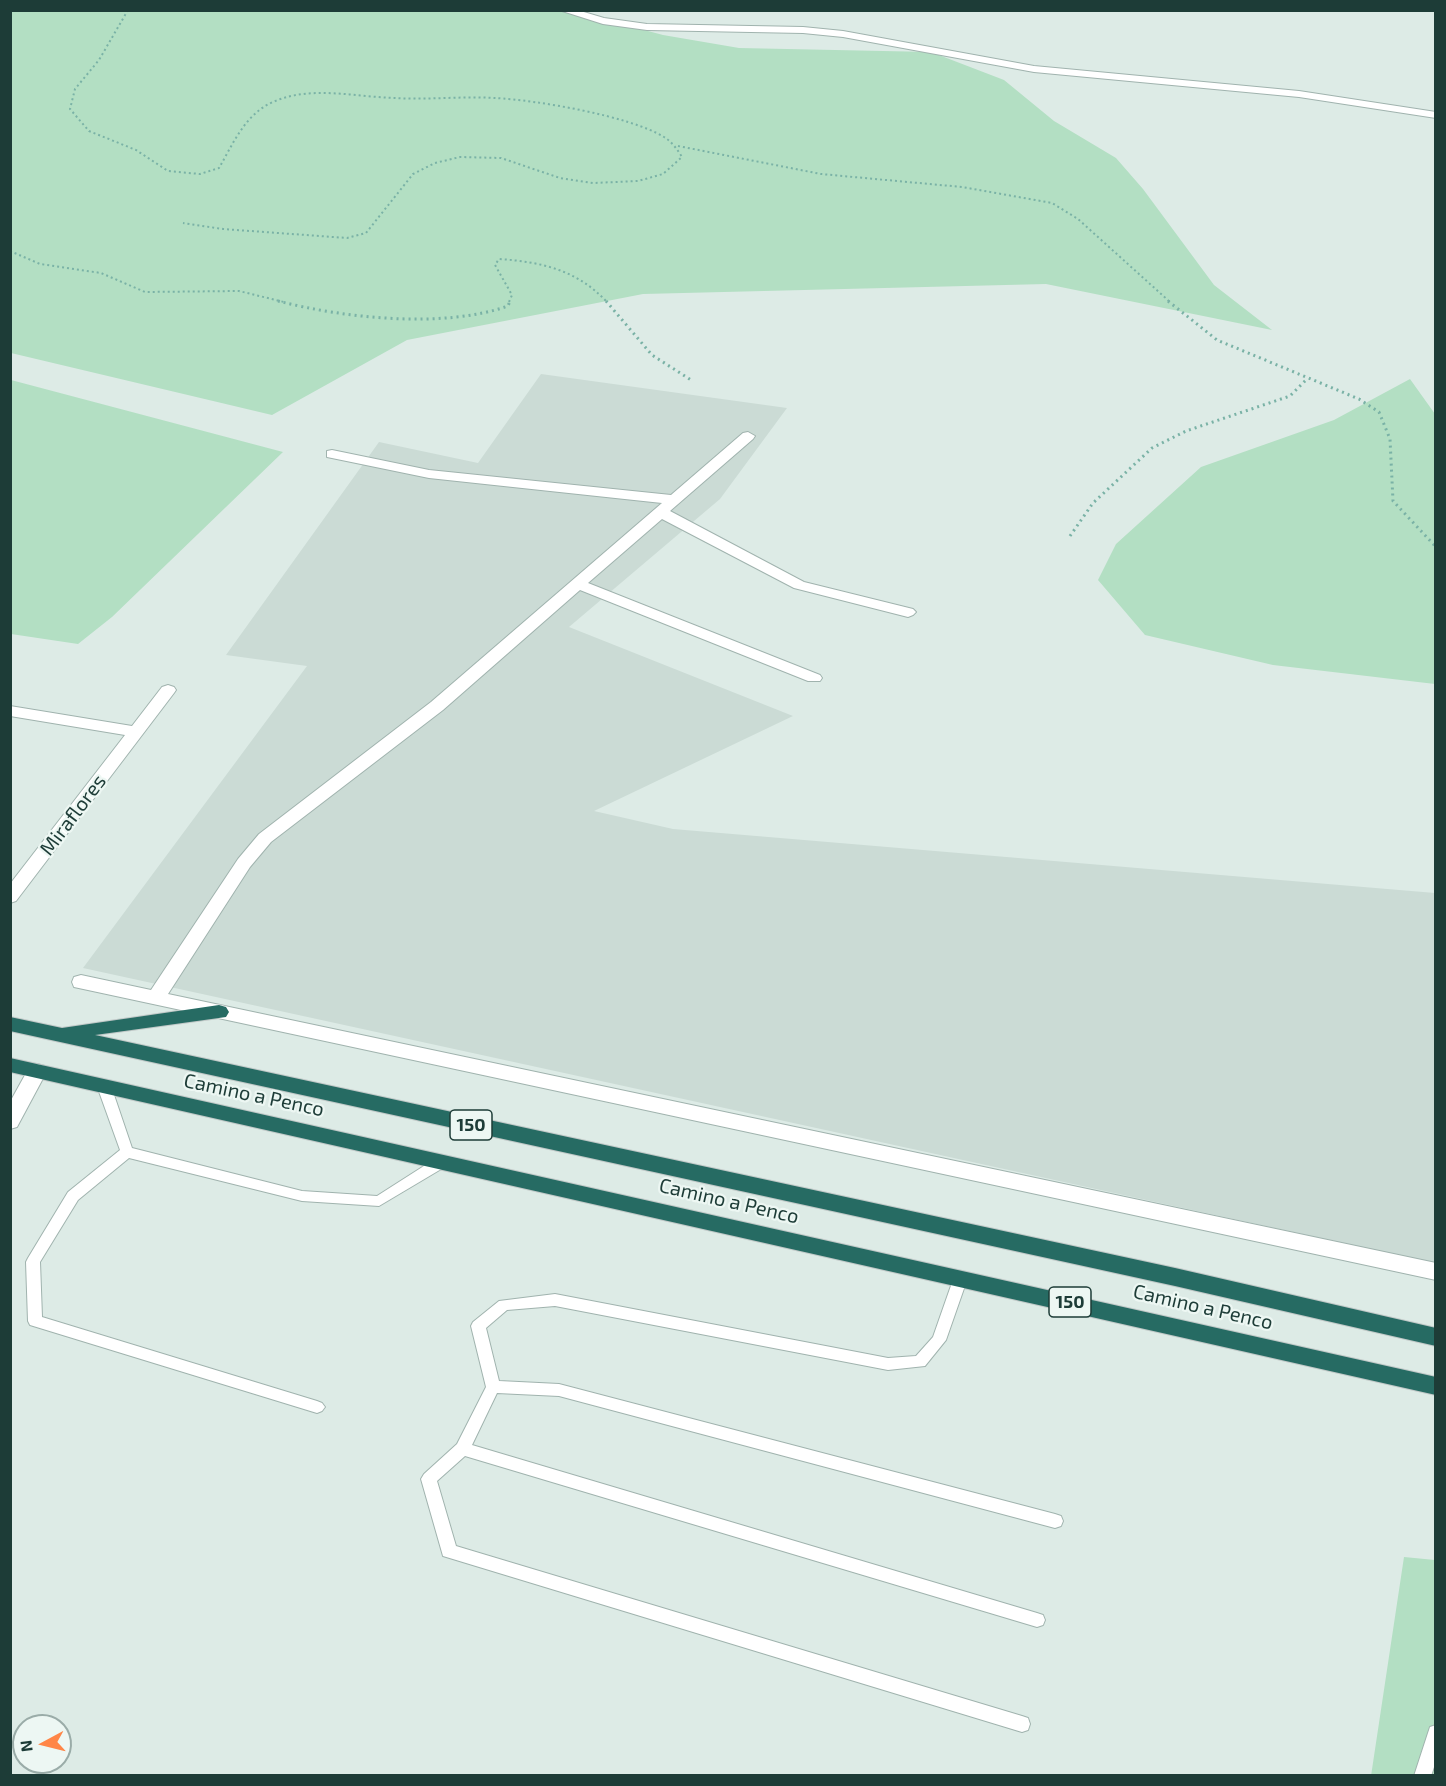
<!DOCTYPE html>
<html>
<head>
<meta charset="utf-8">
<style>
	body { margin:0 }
	#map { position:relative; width:1446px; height:1786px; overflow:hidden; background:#ddebe6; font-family:"Exo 2",sans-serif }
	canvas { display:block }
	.frame { position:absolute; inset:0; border:12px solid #1d3c37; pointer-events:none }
	.north { position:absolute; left:12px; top:1714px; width:60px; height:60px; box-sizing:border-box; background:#edf7f3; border:2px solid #9aaca8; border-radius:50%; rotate:263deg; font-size:16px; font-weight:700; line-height:24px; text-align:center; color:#1d3c37 }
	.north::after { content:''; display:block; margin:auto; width:21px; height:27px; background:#ff8647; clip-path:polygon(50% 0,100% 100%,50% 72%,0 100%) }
</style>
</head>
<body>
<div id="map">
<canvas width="1446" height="1786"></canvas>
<div class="frame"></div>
<div class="north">N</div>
</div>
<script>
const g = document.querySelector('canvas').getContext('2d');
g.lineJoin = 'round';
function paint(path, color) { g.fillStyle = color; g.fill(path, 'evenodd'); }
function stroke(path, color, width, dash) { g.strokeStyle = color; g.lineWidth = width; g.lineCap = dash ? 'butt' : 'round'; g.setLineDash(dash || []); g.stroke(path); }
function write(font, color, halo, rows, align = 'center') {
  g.font = font + ' "Exo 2",sans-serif'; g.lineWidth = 4.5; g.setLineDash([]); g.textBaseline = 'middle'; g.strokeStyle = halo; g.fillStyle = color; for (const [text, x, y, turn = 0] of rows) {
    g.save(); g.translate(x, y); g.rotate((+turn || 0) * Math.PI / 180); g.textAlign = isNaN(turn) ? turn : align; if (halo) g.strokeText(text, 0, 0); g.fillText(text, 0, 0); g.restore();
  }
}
const built = new Path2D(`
	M 541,374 L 787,408 L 720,499 L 569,627 L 793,716 L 594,811 L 673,829 L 1435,893 L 1435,1263 L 83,968 L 307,666 L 226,655 L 379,442 L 478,463 Z`);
const green = new Path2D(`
	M 11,10 L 569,10 L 663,35 L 739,48 L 931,52 L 1004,80 L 1054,121 L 1116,158 L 1143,189 L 1214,285 L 1272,330 L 1046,284 L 643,294 L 407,340 L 272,415 L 11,353 Z
	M 1410,379 L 1435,414 L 1435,684 L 1273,665 L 1145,635 L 1098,580 L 1116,544 L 1201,467 L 1334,420 Z
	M 11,380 L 283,452 L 112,617 L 78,644 L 11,634 Z
	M 1404,1557 L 1435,1560 L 1435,1775 L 1371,1776 Z`);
const pathFar1 = new Path2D(`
	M 128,10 L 99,60 L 75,89 L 70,109 L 89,131 L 136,150 L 168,171 L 200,174 L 219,168 C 233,144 245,114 273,102 C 311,85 355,97 395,98 C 428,100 462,96 495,98 C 536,100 630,116 664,137 C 672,142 677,149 682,157 L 663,174 L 638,181 L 593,183 L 560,178 L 501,158 L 460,157 L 435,163 L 413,174 L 366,233 L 347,238 L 223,229 L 183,223
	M 678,146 L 821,174 L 962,187 L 1052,203 L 1078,219 L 1170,302
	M 10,251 L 40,264 L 101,273 L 145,292 L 239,291 L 284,302
	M 509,302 L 512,295 L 495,265 L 499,259 C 542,262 577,270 607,302`);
const path = new Path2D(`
	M 278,301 C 344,318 443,329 508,306 L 510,301
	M 606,301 L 652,355 L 691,380
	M 1168,301 L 1217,340 L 1359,399 L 1379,412 L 1390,439 L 1393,501 L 1436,547
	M 1070,536 L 1093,503 L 1152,448 L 1186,431 L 1290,396 L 1307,379`);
const lane = new Path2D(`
	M 104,1081 L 109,1083 L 111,1086 L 132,1148 L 302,1191 L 377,1196 L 438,1157 L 443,1156 L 448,1157 L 450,1161 L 448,1165 L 379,1206 L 302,1201 L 129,1158 L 78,1200 L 40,1262 L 42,1317 L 317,1401 L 322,1403 L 325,1407 L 322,1411 L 317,1413 L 30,1325 L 28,1321 L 26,1262 L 28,1258 L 68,1192 L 120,1150 L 97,1086 L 99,1083 Z
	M 961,1271 L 966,1273 L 968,1277 L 946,1340 L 925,1366 L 888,1370 L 555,1306 L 507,1310 L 486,1328 L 499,1381 L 559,1384 L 1055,1514 L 1061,1516 L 1063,1521 L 1061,1526 L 1055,1528 L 559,1396 L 497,1393 L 472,1445 L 1037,1613 L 1043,1615 L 1045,1620 L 1043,1625 L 1037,1627 L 465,1456 L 437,1481 L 456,1546 L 1022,1716 L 1028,1718 L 1030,1724 L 1028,1730 L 1022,1732 L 443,1556 L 421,1479 L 424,1474 L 457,1444 L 486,1387 L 471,1326 L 473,1322 L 499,1301 L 555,1294 L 888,1358 L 916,1356 L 933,1337 L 954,1277 L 956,1273 Z
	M 1436,1725 L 1436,1761 L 1431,1776 L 1414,1776 L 1428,1733 L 1430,1727 Z`);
const street = new Path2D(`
	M 559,10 L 577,10 L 604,18 L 647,24 L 803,27 L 843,31 L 1034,66 L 1299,91 L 1436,112 L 1436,118 L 1299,97 L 1034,72 L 843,37 L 803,33 L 647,30 L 603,24 Z
	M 748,432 L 755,436 L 753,439 L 670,511 L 804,582 L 913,609 L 916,612 L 913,615 L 908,617 L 794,588 L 662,519 L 588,583 L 820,675 L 822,678 L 820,681 L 808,681 L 580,590 L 443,710 L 271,842 L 250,867 L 168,994 L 1436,1263 L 1436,1280 L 74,987 L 72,982 L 74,977 L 81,975 L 151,990 L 238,859 L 259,834 L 431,702 L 662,503 L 429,478 L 327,457 L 327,451 L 332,450 L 429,470 L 671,495 L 743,433 Z
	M 168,685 L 174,687 L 176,690 L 174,693 L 16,901 L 10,903 L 10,884 L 125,735 L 10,716 L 10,706 L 132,726 L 162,687 Z
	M 37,1064 L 44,1066 L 47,1071 L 17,1127 L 10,1129 L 10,1102 L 30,1066 Z`);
const highway = new Path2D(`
	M 219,1005 L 226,1007 L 229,1012 L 226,1017 L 95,1035 L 1175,1268 L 1436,1328 L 1436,1346 L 1175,1286 L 10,1031 L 10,1017 L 62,1028 Z
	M 10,1058 L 1436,1377 L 1436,1395 L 10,1072 Z`);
const shields = [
	[471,1125,42],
	[1070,1302,42]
];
const shieldNames = [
	["150",471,1125],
	["150",1070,1302]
];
const streetNames = [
	["Miraflores",73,815,-53],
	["Camino a Penco",254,1095,12],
	["Camino a Penco",729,1201,13],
	["Camino a Penco",1203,1307,13]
];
paint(built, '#cbdbd5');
paint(green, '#b3dfc3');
stroke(lane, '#a0b3ae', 2);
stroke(street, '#a0b3ae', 2);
stroke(highway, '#c0c8c7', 2);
stroke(pathFar1, '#7ab2a6', 2, [2, 3]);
stroke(path, '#7ab2a6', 3, [2, 4]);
paint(lane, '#fff');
paint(street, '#fff');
paint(highway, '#266b63');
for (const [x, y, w] of shields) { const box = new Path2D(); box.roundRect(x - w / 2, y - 15, w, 30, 4.5); g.fillStyle = '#edf7f3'; g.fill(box); stroke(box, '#1d3c37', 1.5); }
write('bold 18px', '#1d3c37', null, shieldNames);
write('20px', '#1d3c37', '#edf7f3', streetNames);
</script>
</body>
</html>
